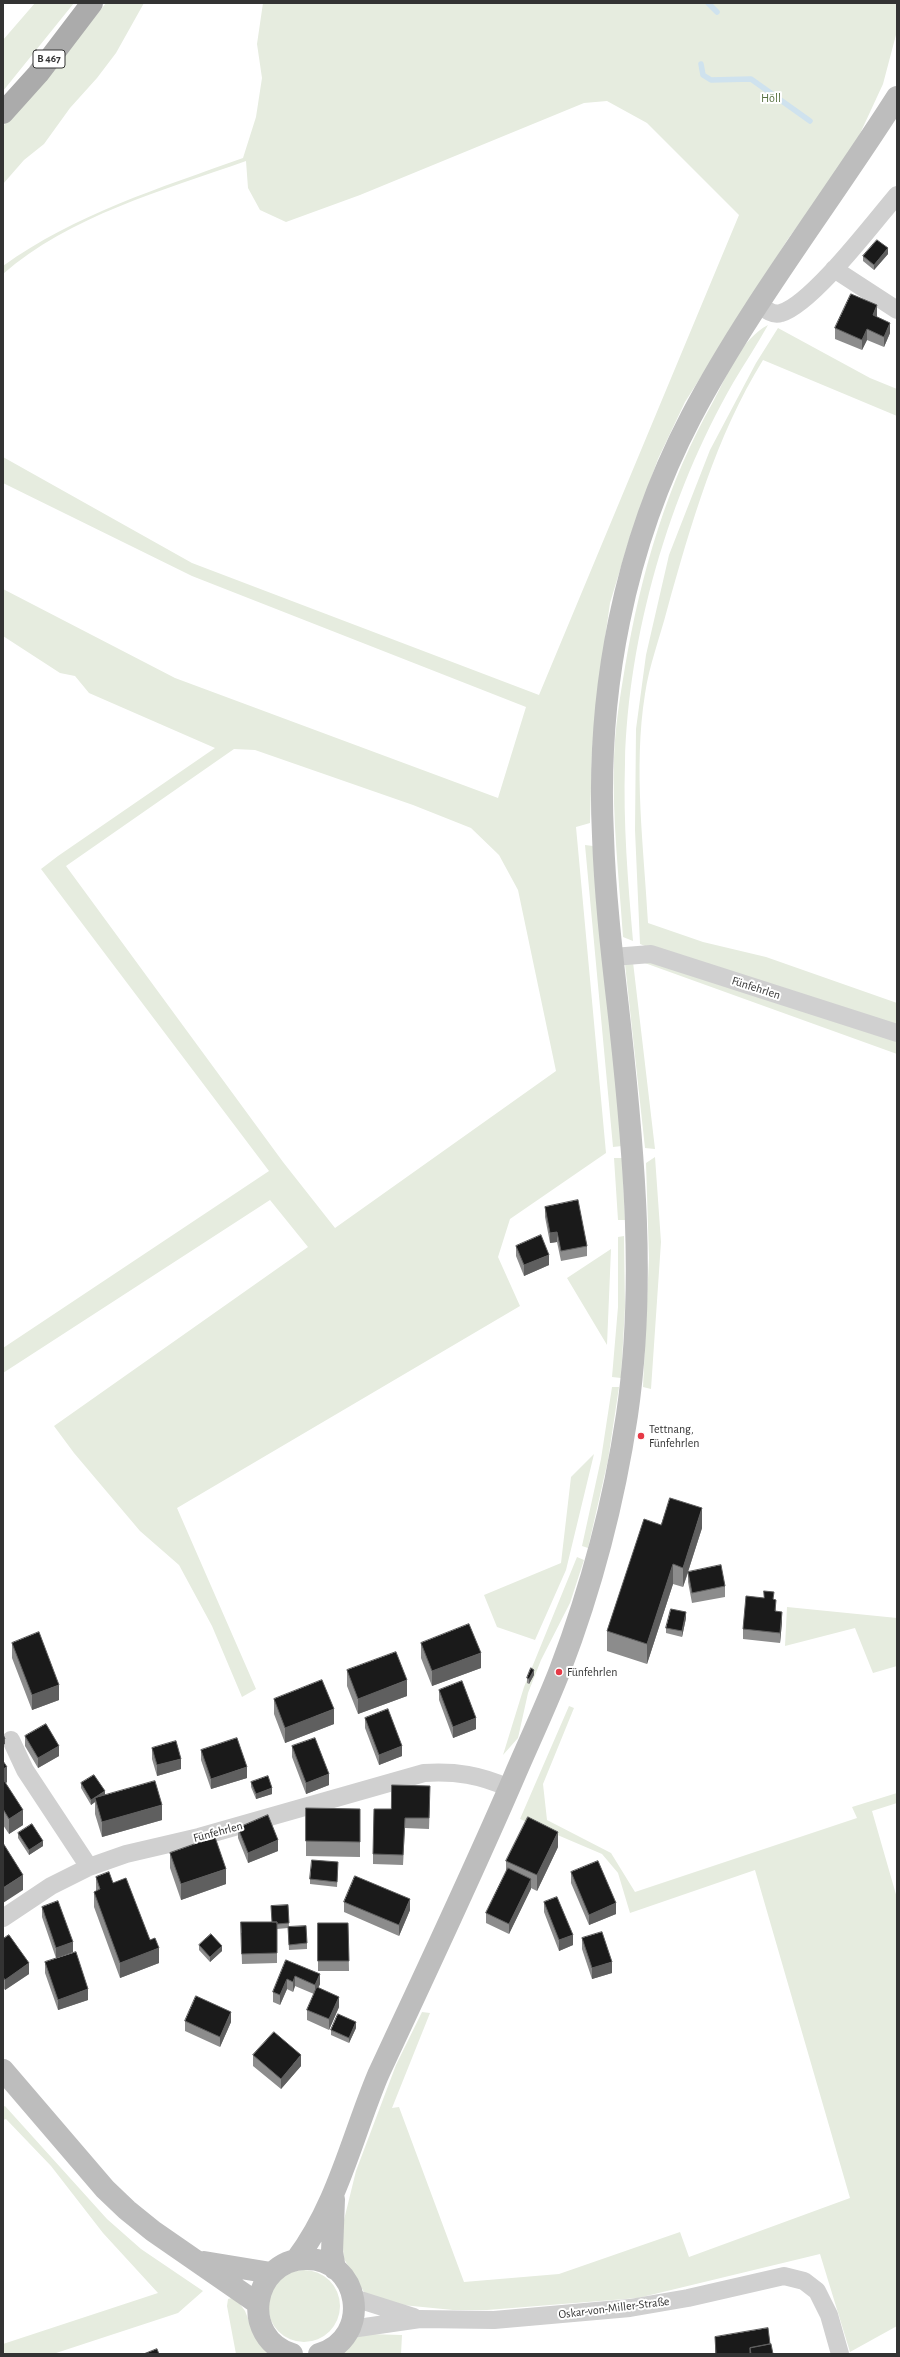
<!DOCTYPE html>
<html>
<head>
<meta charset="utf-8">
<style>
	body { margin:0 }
	#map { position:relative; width:900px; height:2357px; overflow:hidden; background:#fff; font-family:"Alegreya Sans",sans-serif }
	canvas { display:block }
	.frame { position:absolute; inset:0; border:4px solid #333; pointer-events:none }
</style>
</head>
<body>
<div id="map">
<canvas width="900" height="2357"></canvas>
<div class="frame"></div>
</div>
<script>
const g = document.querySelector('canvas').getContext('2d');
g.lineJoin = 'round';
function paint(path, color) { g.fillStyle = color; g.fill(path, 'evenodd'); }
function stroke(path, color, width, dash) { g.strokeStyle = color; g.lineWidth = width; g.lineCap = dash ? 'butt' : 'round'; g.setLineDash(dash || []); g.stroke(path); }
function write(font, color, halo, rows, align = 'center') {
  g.font = font + ' "Alegreya Sans",sans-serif'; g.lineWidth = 4; g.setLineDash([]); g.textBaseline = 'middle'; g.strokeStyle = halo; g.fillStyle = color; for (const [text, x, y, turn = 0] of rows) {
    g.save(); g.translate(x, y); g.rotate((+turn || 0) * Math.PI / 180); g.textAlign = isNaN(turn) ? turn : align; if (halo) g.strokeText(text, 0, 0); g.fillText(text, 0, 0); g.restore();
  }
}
const green = new Path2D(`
	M 35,3 L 74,3 L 3,91 L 3,40 Z
	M 106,3 L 144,3 L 116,53 L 97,78 L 70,108 L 44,144 L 24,160 L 3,184 L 3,126 L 36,91 Z
	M 263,3 L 897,3 L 897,31 L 883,84 L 852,151 L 788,239 L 685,402 L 658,459 L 630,537 L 610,603 L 599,681 L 592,751 L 590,823 L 576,827 L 606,1153 L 510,1219 L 498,1257 L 520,1306 L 177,1508 L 256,1689 L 242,1697 L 212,1626 L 179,1565 L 140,1531 L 74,1453 L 54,1426 L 308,1247 L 270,1200 L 3,1373 L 3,1348 L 269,1171 L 41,869 L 58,856 L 215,748 L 89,693 L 75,676 L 60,673 L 3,636 L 3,589 L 175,678 L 498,798 L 526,707 L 192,576 L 3,483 L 3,457 L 192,563 L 539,695 L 739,215 L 647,123 L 607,101 L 584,103 L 360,195 L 286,222 L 260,210 L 248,188 L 246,161 C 164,190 69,216 3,274 L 3,266 C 75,214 160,188 243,158 L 256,117 L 262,78 L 257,44 ZM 234,749 L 255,750 L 413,805 L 471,828 L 499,855 L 518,890 L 556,1071 L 335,1228 L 283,1162 L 66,866 Z
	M 768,325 C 757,345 744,364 733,383 C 669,494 628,636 625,763 C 623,823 628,882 633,941 L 623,937 C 619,877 612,817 614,758 C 615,727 620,697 625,667 C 641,573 667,483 714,400 C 728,374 741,339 768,325 Z
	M 778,328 L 870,378 L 897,389 L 897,416 L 763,360 C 716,436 691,524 667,610 C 660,637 649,666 645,694 C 633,769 644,848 648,923 L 703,942 L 766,957 L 897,1003 L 897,1054 L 642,962 L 645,946 L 640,944 L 635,830 L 636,729 L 646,655 L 669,555 L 710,450 L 756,363 Z
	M 585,845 L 593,846 L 622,1146 L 613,1147 Z
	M 633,962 L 655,1149 L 645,1148 L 625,964 Z
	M 655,1157 L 661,1242 L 651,1389 L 643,1387 L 649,1258 L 646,1163 Z
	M 614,1158 L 622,1158 L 625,1220 L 618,1220 Z
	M 624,1236 L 625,1307 L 621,1378 L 612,1377 L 618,1307 L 618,1237 Z
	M 611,1249 L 607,1345 L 567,1278 Z
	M 612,1387 L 619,1387 L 608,1460 L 588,1548 L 582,1546 L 601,1459 Z
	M 594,1454 L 566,1570 L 535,1640 L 497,1627 L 484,1595 L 561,1563 L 571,1477 Z
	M 577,1557 L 584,1560 L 570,1603 L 541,1660 L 528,1693 L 518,1738 L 503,1755 L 524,1687 Z
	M 787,1607 L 897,1618 L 897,1666 L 873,1673 L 855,1628 L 785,1646 Z
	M 569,1706 L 574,1708 L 543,1784 L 547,1820 L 611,1853 L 635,1892 L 857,1818 L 852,1807 L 897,1793 L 897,1803 L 872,1811 L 897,1898 L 897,2326 L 850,2352 L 820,2254 L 638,2298 L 487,2310 L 453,2310 L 382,2303 L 367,2297 L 344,2259 L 341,2232 L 356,2171 L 396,2065 L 422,2012 L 430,2013 L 392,2108 L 399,2107 L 464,2282 L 559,2274 L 680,2232 L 689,2257 L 850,2198 L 755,1870 L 630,1913 L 618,1873 L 602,1854 L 520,1819 Z
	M 5,2106 L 107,2219 L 141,2249 L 203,2291 L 178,2313 L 53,2354 L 3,2354 L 3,2344 L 158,2293 L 103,2233 L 51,2166 L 6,2119 L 3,2120 L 3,2107 Z
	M268 2306a36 36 0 1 1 72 0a36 36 0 1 1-72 0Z
	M 235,2297 L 245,2311 L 251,2326 L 269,2354 L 236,2354 L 227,2306 L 228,2299 Z
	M 366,2334 L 402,2335 L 401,2354 L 330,2354 L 355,2338 Z`);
const stream = new Path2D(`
	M 708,3 L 717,12
	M 701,64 L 703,75 L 711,80 L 751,79 L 810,121`);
const minor = new Path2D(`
	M 834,269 L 897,310
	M 759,304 C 765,309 772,316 781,313 C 812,304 874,222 897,195
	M 613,957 L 651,954 L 897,1033
	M 11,1740 L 25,1770 L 89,1867
	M 3,1918 L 51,1886 L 89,1867 L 126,1854 L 199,1837 L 424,1773 C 456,1771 480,1775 509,1788
	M 354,2298 L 414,2317
	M 351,2329 L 420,2319 L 494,2320 L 630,2308 L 688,2298 L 784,2276 L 804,2281 L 817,2291 L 829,2315 L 840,2354`);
const secondary = new Path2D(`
	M 3,2070 L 105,2189 L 127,2210 L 153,2231 L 257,2303
	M 334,2199 L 332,2252 L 335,2269
	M 296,2260 C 337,2206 352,2137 378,2075 C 424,1976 471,1877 514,1777 C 529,1742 546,1706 560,1670 C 591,1589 614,1502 627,1415 C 646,1286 634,1154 620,1025 C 613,963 605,899 603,836 C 596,692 624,545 691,417 C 750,305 829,204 897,97
	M 204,2262 L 271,2273
	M 292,2354 C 240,2338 251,2261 305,2259 C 360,2257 374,2338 319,2354`);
const primary = new Path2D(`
	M 3,113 L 38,74 L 92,3`);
const wall = new Path2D(`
	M 888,254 L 874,270 L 863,261 L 863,256 Z
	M 877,316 L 877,317 L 890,333 L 884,347 L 867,340 L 862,350 L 835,339 L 835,328 Z
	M 545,1207 L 587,1246 L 587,1256 L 561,1261 L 557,1242 L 550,1243 L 545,1217 Z
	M 516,1246 L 549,1265 L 524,1276 L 516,1256 Z
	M 661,1525 L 702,1528 L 688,1572 L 725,1586 L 725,1597 L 692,1603 L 688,1582 L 688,1573 L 683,1587 L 673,1584 L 647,1664 L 607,1651 L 607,1631 Z
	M 774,1600 L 776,1611 L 782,1622 L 780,1643 L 743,1639 L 743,1629 Z
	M 686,1618 L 682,1637 L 666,1633 L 666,1628 Z
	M 12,1643 L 59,1700 L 32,1710 L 12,1658 Z
	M 421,1643 L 481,1668 L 432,1686 L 421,1658 Z
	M 347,1670 L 407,1696 L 358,1714 L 347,1686 Z
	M 534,1675 L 529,1684 L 527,1683 L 527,1678 Z
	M 439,1690 L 476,1729 L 453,1738 L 439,1700 Z
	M 274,1699 L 334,1724 L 285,1743 L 274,1714 Z
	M 365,1718 L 402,1756 L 379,1765 L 365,1728 Z
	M 25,1736 L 59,1756 L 38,1768 L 25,1746 Z
	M 292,1746 L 329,1785 L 306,1794 L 292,1757 Z
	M 152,1748 L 181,1769 L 157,1776 L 152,1759 Z
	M 201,1750 L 247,1778 L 211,1789 L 201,1760 Z
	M 3,1761 L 7,1782 L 6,1783 L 23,1825 L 9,1834 L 3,1825 Z
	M 251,1782 L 272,1794 L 256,1799 L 251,1787 Z
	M 81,1783 L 105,1796 L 162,1820 L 102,1837 L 95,1814 L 95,1802 L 91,1805 L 81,1788 Z
	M 430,1797 L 429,1829 L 405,1828 L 403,1865 L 373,1864 L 373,1854 L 391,1809 Z
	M 306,1808 L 360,1824 L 360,1857 L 306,1856 Z
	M 238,1828 L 278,1851 L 248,1863 L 238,1838 Z
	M 18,1833 L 43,1846 L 29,1855 L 18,1838 Z
	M 558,1847 L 537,1891 L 531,1888 L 509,1934 L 486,1923 L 486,1913 L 506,1872 L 506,1861 Z
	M 170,1853 L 226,1884 L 181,1900 L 170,1868 Z
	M 338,1867 L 337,1887 L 310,1884 L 310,1879 Z
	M 571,1872 L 616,1914 L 589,1925 L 571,1883 Z
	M 96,1877 L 113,1883 L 150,1940 L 159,1963 L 120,1978 L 94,1907 L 94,1892 L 96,1891 Z
	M 344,1902 L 410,1910 L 399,1936 L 344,1912 Z
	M 544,1902 L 573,1945 L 559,1951 L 544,1912 Z
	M 288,1905 L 289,1927 L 307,1943 L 307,1949 L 289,1950 L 288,1928 L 277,1929 L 277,1963 L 242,1964 L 241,1933 L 272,1922 Z
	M 42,1907 L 73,1952 L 56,1958 L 42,1917 Z
	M 318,1923 L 348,1923 L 349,1971 L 318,1971 Z
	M 582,1938 L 612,1973 L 592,1979 L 582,1949 Z
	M 3,1939 L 29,1974 L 5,1990 L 3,1987 Z
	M 199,1945 L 222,1951 L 210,1962 L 199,1950 Z
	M 286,1960 L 320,1984 L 318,1988 L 339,2007 L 329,2030 L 307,2020 L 307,2010 L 314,1994 L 295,1986 L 293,1992 L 287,1989 L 280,2005 L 273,2002 L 273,1992 Z
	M 45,1962 L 88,2000 L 58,2010 L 45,1973 Z
	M 185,2021 L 231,2022 L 220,2047 L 185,2031 Z
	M 356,2028 L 349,2043 L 331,2035 L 331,2030 Z
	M 253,2055 L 301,2066 L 281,2089 L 253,2066 Z
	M 715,2337 L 770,2344 L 773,2354 L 715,2354 Z`);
const shadedWall = new Path2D(`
	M 888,248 L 888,254 L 874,270 L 874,265 Z
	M 877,305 L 877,316 L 873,326 L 873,315 Z
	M 890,323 L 890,333 L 884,347 L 884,337 Z
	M 867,329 L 867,340 L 862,350 L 862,340 Z
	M 557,1232 L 557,1242 L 550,1243 L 550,1233 Z
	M 549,1255 L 549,1265 L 524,1276 L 524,1265 Z
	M 702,1508 L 702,1528 L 683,1587 L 683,1568 Z
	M 673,1564 L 673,1584 L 647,1664 L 647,1644 Z
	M 686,1612 L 686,1618 L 682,1637 L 682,1631 Z
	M 782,1612 L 782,1622 L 780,1643 L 780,1633 Z
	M 481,1653 L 481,1668 L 432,1686 L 432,1671 Z
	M 534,1670 L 534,1675 L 529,1684 L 529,1679 Z
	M 407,1680 L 407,1696 L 358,1714 L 358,1699 Z
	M 59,1685 L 59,1700 L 32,1710 L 32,1695 Z
	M 334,1709 L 334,1724 L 285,1743 L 285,1728 Z
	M 476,1718 L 476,1729 L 453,1738 L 453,1727 Z
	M 5,1739 L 5,1744 L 3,1745 L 3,1740 Z
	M 59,1746 L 59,1756 L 38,1768 L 38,1758 Z
	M 402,1746 L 402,1756 L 379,1765 L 379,1755 Z
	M 181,1759 L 181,1769 L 157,1776 L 157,1765 Z
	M 7,1767 L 7,1782 L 3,1785 L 3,1769 Z
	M 247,1767 L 247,1778 L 211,1789 L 211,1779 Z
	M 329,1774 L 329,1785 L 306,1794 L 306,1783 Z
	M 272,1788 L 272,1794 L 256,1799 L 256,1794 Z
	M 105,1791 L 105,1797 L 95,1798 L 95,1802 L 91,1805 L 91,1800 Z
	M 162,1805 L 162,1820 L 102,1837 L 102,1822 Z
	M 23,1810 L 23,1825 L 9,1834 L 9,1819 Z
	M 558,1832 L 558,1847 L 537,1891 L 537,1875 Z
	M 278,1840 L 278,1851 L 248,1863 L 248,1853 Z
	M 43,1841 L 43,1846 L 29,1855 L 29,1850 Z
	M 226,1869 L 226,1884 L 181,1900 L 181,1884 Z
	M 23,1875 L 23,1890 L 3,1903 L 3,1888 Z
	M 531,1879 L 531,1889 L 509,1934 L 509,1924 Z
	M 410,1899 L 410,1910 L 399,1936 L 399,1925 Z
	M 616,1903 L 616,1914 L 589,1925 L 589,1915 Z
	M 573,1935 L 573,1945 L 559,1951 L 559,1940 Z
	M 73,1942 L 73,1952 L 56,1958 L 56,1948 Z
	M 222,1946 L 222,1951 L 210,1962 L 210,1957 Z
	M 159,1948 L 159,1963 L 120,1978 L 120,1963 Z
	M 612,1962 L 612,1973 L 592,1979 L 592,1968 Z
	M 29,1963 L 29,1974 L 5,1990 L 5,1980 Z
	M 320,1974 L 320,1984 L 315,1995 L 315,1985 Z
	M 295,1976 L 295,1986 L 293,1992 L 293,1982 Z
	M 287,1979 L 287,1989 L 280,2005 L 280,1995 Z
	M 88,1989 L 88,2000 L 58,2010 L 58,2000 Z
	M 339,1997 L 339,2007 L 329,2030 L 329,2019 Z
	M 231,2012 L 231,2022 L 220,2047 L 220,2037 Z
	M 356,2022 L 356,2028 L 349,2043 L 349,2038 Z
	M 301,2055 L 301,2066 L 281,2089 L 281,2079 Z`);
const building = new Path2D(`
	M 877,240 L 888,248 L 874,265 L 863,256 Z
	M 851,294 L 877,305 L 873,315 L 890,323 L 884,337 L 867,329 L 862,340 L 835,328 Z
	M 578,1200 L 587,1246 L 561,1251 L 557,1232 L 550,1233 L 545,1207 Z
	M 541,1235 L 549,1255 L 524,1265 L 516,1246 Z
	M 670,1498 L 702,1508 L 683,1568 L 673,1564 L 647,1644 L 607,1631 L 644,1519 L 661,1525 Z
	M 721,1565 L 725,1586 L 692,1593 L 688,1572 Z
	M 764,1591 L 774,1592 L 773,1599 L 776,1600 L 775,1611 L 782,1612 L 780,1633 L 743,1629 L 746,1596 L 764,1598 Z
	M 671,1609 L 686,1612 L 682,1631 L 666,1628 Z
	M 469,1624 L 481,1653 L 432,1671 L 421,1643 Z
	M 39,1632 L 59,1685 L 32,1695 L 12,1643 Z
	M 396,1652 L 407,1680 L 358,1699 L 347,1670 Z
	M 531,1668 L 534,1670 L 529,1679 L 527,1678 Z
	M 322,1680 L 334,1709 L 285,1728 L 274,1699 Z
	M 462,1681 L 476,1718 L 453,1727 L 439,1690 Z
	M 388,1709 L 402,1746 L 379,1755 L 365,1718 Z
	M 46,1724 L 59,1746 L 38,1758 L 25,1736 Z
	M 3,1734 L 5,1739 L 3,1740 Z
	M 237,1738 L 247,1767 L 211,1779 L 201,1750 Z
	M 315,1738 L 329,1774 L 306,1783 L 292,1746 Z
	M 176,1741 L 181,1759 L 157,1765 L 152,1748 Z
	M 3,1761 L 7,1767 L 3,1769 Z
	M 94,1775 L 105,1791 L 91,1800 L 81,1783 Z
	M 268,1776 L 272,1788 L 256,1794 L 251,1782 Z
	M 3,1779 L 23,1810 L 9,1819 L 3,1809 Z
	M 155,1781 L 162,1805 L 102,1822 L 95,1798 Z
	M 392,1785 L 430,1786 L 429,1818 L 405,1818 L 403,1855 L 373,1854 L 374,1809 L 391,1809 Z
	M 306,1808 L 360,1809 L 360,1842 L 306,1841 Z
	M 268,1815 L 278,1840 L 248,1853 L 238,1828 Z
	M 528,1817 L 558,1832 L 537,1875 L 506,1861 Z
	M 32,1824 L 43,1841 L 29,1850 L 18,1833 Z
	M 215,1837 L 226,1869 L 181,1884 L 170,1853 Z
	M 3,1843 L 23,1875 L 3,1888 Z
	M 312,1860 L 338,1862 L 337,1882 L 310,1879 Z
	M 598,1861 L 616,1903 L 589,1915 L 571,1872 Z
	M 508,1868 L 531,1879 L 509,1924 L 486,1913 Z
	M 109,1872 L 113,1883 L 126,1878 L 150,1940 L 155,1938 L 159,1948 L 120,1963 L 94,1892 L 100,1889 L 96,1877 Z
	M 355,1876 L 410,1899 L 399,1925 L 344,1902 Z
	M 557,1897 L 573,1935 L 559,1940 L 544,1902 Z
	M 58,1901 L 73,1942 L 56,1948 L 42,1907 Z
	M 288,1905 L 289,1923 L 277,1924 L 277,1922 L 272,1922 L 271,1906 Z
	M 241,1922 L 277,1922 L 277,1953 L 242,1954 Z
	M 318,1923 L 348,1923 L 349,1961 L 318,1961 Z
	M 306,1926 L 307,1943 L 289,1945 L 288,1927 Z
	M 602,1932 L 612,1962 L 592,1968 L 582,1938 Z
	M 211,1934 L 222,1946 L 210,1957 L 199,1945 Z
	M 9,1935 L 29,1963 L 5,1980 L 3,1977 L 3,1939 Z
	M 76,1952 L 88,1989 L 58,2000 L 45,1962 Z
	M 286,1960 L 320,1974 L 315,1985 L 295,1976 L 293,1982 L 287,1979 L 280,1995 L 273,1992 Z
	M 317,1987 L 339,1997 L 329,2019 L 307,2010 Z
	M 196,1996 L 231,2012 L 220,2037 L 185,2021 Z
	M 338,2014 L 356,2022 L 349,2038 L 331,2030 Z
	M 274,2032 L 301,2055 L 281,2079 L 253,2055 Z
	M 768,2328 L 770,2344 L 750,2348 L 750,2354 L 716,2354 L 715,2337 Z
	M 771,2344 L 773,2354 L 751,2354 L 750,2348 Z
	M 157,2349 L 159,2354 L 144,2354 Z`);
const markers = [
	[641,1436,4,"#e63946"],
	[559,1672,4,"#e63946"]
];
const shields = [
	[49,59,32]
];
const shieldNames = [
	["B 467",49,59]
];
const parkNames = [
	["Höll",771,98]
];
const streetNames = [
	["Fünfehrlen",756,988,18],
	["Fünfehrlen",218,1832,-15],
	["Oskar-von-Miller-Straße",614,2308,-7]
];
const poiNames = [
	["Tettnang,",649,1429],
	["Fünfehrlen",649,1443],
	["Fünfehrlen",567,1672]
];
paint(green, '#e6ecdf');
stroke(stream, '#cfe2ee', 5.5);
stroke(minor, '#d0d0d0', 18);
stroke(secondary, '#bdbdbd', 22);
stroke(primary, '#ababab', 22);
paint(wall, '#8c8c8c');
paint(shadedWall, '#5f5f5f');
paint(building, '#1a1a1a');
stroke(building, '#5f5f5f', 1);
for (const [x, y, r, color] of markers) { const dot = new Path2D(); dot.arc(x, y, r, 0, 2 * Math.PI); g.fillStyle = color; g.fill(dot); stroke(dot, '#fff', 1.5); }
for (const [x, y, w] of shields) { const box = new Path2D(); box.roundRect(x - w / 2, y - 9, w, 18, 3); g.fillStyle = '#fff'; g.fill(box); stroke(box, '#333', 1); }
write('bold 11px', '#333', null, shieldNames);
write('12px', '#56703f', '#fff', parkNames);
write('12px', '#333', '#fff', streetNames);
write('12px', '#333', '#fff', poiNames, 'left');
</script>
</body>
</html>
